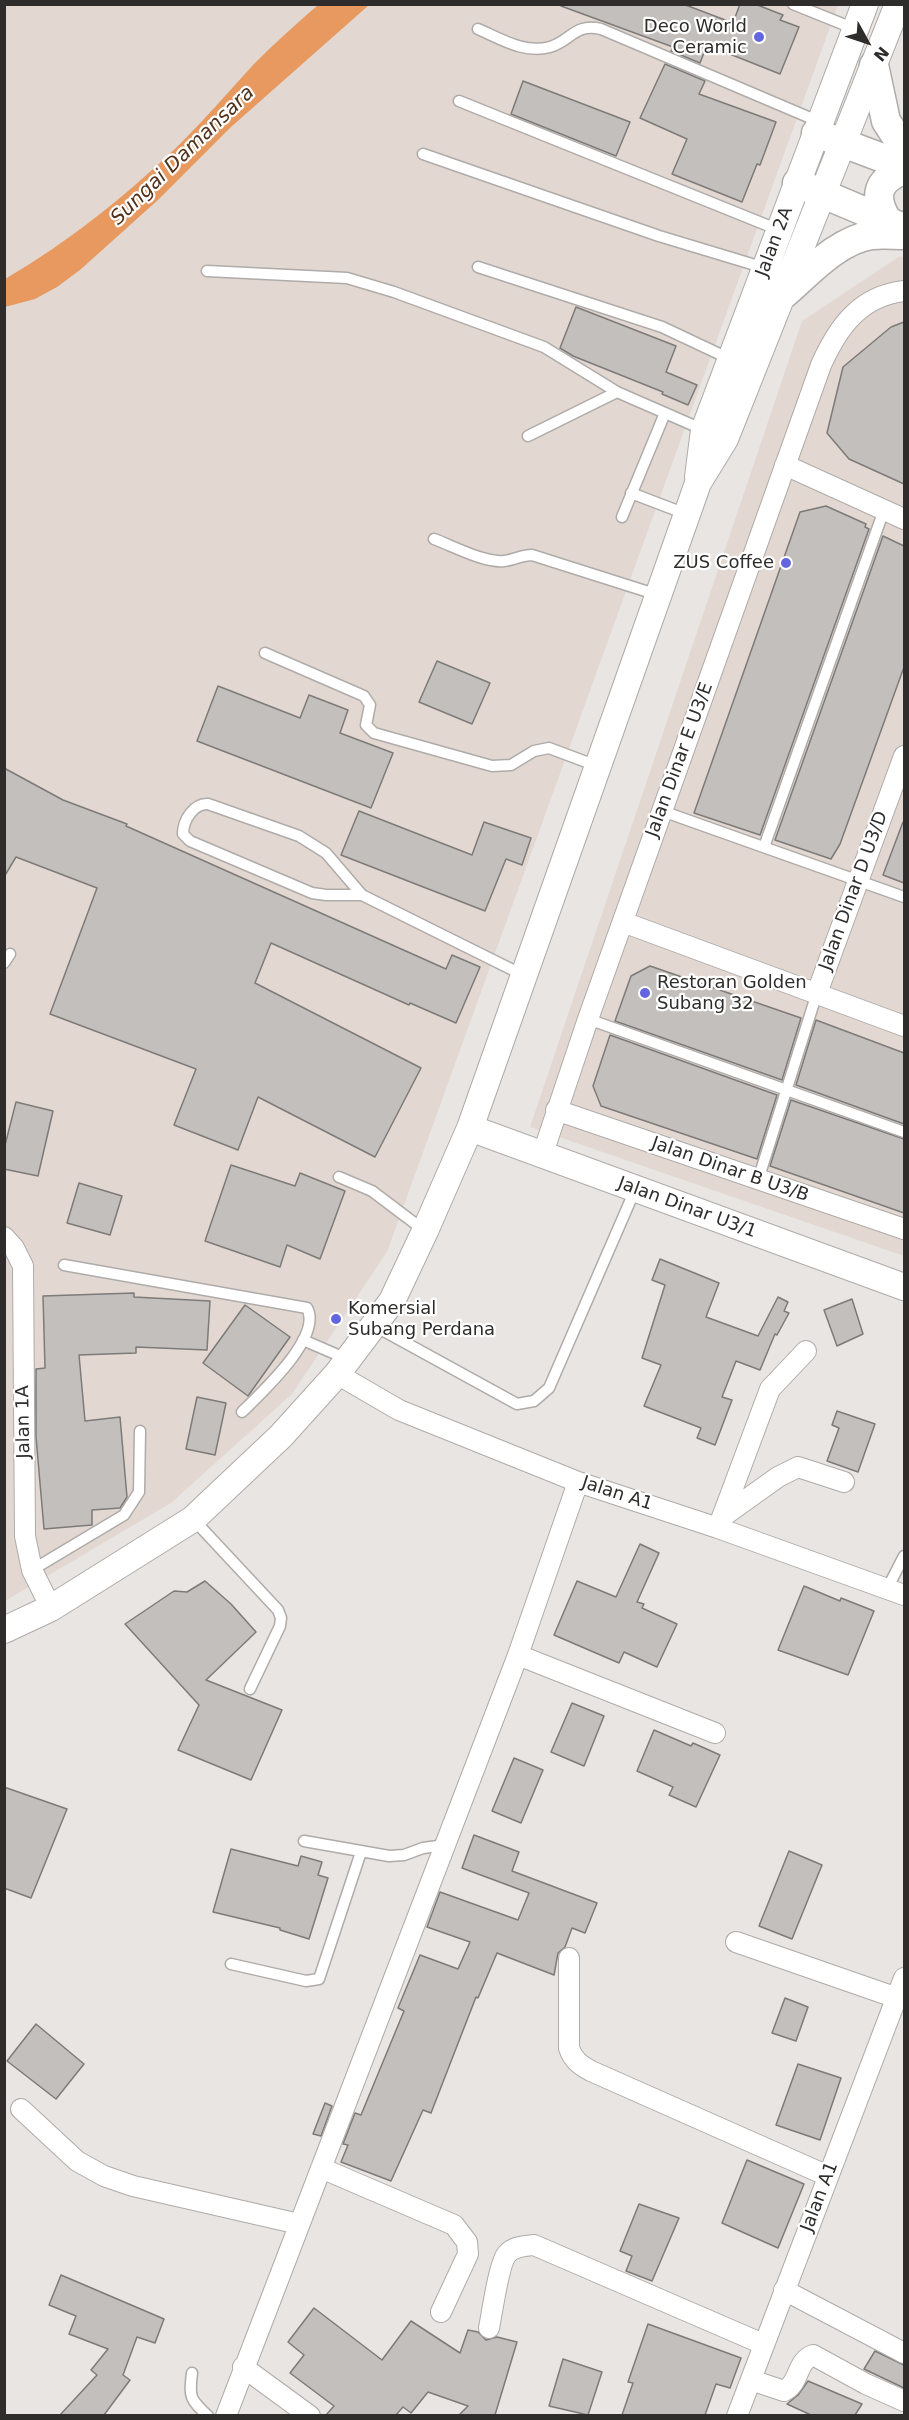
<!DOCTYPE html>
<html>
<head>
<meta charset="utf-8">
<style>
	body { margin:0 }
	#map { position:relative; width:909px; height:2420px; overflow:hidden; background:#e9e5e2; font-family:"DejaVu Sans",sans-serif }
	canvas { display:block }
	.frame { position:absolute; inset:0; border:6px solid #2e2d2c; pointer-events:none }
	.north { position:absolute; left:837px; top:12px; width:60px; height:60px; -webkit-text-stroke:4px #fff; paint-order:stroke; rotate:130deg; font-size:16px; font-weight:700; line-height:24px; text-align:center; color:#2e2d2c }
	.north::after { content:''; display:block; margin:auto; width:21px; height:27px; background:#2e2d2c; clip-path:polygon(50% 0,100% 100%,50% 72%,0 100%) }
</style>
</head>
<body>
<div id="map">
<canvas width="909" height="2420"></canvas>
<div class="frame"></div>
<div class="north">N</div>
</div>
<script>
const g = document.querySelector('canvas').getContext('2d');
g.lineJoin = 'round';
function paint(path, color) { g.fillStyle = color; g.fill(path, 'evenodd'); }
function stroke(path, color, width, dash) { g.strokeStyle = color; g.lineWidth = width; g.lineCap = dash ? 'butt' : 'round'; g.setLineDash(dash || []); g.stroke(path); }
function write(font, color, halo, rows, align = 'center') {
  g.font = font + ' "DejaVu Sans",sans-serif'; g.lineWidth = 4.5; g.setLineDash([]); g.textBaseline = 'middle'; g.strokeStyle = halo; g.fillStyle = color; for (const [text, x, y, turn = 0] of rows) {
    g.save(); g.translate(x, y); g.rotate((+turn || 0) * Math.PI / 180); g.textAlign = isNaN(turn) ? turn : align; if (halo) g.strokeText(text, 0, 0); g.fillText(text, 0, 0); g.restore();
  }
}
const built = new Path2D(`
	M 5,5 L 838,5 L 387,1252 L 292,1394 L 171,1503 L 5,1601 Z
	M 900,256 L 904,258 L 904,1256 L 530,1127 L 802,321 Z`);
const water = new Path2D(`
	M 318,5 L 369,5 L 231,127 L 159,199 L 80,270 L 57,287 L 35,299 L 5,307 L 5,279 C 67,243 127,195 179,145 C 205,119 229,91 254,64 C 275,43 296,24 318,5 Z`);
const building = new Path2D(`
	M 561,4 L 683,4 L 733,23 L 740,4 L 755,4 L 783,15 L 780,20 L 799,27 L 780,74 L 707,45 L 700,63 L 671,51 L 673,47 L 561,6 Z
	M 665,64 L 705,81 L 699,94 L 776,122 L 760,165 L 757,164 L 742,202 L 672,174 L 687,139 L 640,118 Z
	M 523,81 L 630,122 L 616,156 L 511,114 Z
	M 576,307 L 676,346 L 666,372 L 697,385 L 688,405 L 662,394 L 663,392 L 573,356 L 560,348 Z
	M 904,322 L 904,484 L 849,459 L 827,433 L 843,367 L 891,327 Z
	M 826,506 L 866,524 L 865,527 L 869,529 L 760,835 L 694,813 L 800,512 Z
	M 883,536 L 904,546 L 904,667 L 840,844 L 831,859 L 775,840 Z
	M 437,661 L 490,683 L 472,724 L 419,702 Z
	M 218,686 L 300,718 L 309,695 L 348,710 L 340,733 L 393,753 L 371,808 L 197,741 Z
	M 4,768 L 63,800 L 127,824 L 126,826 L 446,969 L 452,955 L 480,967 L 456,1023 L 410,1003 L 409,1005 L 271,943 L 255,983 L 421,1068 L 375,1157 L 258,1097 L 238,1150 L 174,1125 L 196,1069 L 50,1014 L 97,888 L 16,857 L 4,877 Z
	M 359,811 L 472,855 L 484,822 L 531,838 L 522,865 L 506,859 L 485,911 L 341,855 Z
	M 903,822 L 904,822 L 904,883 L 883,875 Z
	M 650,966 L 801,1018 L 782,1080 L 615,1021 L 631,976 Z
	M 816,1020 L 904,1053 L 904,1124 L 796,1085 Z
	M 610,1035 L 777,1095 L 757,1159 L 601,1106 L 593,1086 Z
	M 791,1100 L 904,1139 L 904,1213 L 770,1166 Z
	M 16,1102 L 53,1111 L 38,1176 L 4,1169 L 4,1149 Z
	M 231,1165 L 295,1186 L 300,1173 L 345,1191 L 320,1259 L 287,1245 L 280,1267 L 205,1241 Z
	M 79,1183 L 122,1196 L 110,1235 L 67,1223 Z
	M 660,1259 L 719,1283 L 706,1317 L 758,1336 L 778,1297 L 788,1302 L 784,1311 L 789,1313 L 777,1335 L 775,1334 L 760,1370 L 736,1361 L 722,1397 L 732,1400 L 715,1445 L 697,1438 L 701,1428 L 644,1406 L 661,1365 L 642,1358 L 665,1285 L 652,1280 Z
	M 134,1293 L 134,1297 L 210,1301 L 207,1350 L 136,1347 L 136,1353 L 79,1355 L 85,1421 L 120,1417 L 127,1497 L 120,1508 L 92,1510 L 92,1525 L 44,1529 L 36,1437 L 36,1369 L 45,1368 L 43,1296 Z
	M 852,1299 L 863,1334 L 837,1346 L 824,1310 Z
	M 245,1305 L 290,1337 L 248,1396 L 203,1363 Z
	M 197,1397 L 226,1403 L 215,1455 L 186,1449 Z
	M 837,1411 L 875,1424 L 858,1472 L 827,1461 L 839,1428 L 832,1425 Z
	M 640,1544 L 659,1553 L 637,1602 L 644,1604 L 642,1608 L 677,1624 L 657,1667 L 624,1652 L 619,1663 L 554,1635 L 577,1581 L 616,1597 Z
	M 205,1581 L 231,1604 L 256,1632 L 206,1680 L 282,1710 L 251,1780 L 178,1750 L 199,1705 L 125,1624 L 174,1591 L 187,1592 Z
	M 804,1586 L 840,1601 L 841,1598 L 874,1611 L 848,1675 L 778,1650 Z
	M 572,1703 L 604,1716 L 584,1766 L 551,1752 Z
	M 654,1730 L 691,1746 L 693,1743 L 720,1755 L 696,1807 L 669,1795 L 673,1787 L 637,1771 Z
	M 514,1758 L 543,1770 L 521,1823 L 492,1811 Z
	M 4,1787 L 67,1809 L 31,1898 L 4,1888 Z
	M 474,1835 L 519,1852 L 512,1871 L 597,1903 L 585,1933 L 572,1928 L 565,1947 L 558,1953 L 554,1975 L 497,1953 L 478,1998 L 476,1997 L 431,2113 L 423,2110 L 391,2181 L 341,2162 L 348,2145 L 343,2144 L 355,2113 L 361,2115 L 404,2011 L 398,2008 L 420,1955 L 458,1969 L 470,1942 L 427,1927 L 440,1892 L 518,1920 L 529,1893 L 462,1868 Z
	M 231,1849 L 298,1866 L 301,1856 L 322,1862 L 318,1875 L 328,1878 L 309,1939 L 280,1930 L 280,1928 L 213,1912 Z
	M 789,1851 L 822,1865 L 792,1939 L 759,1926 Z
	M 785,1998 L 808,2007 L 796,2041 L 772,2033 Z
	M 36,2024 L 84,2064 L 56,2099 L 7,2061 Z
	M 798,2064 L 841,2078 L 820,2140 L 776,2125 Z
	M 325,2103 L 332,2106 L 321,2136 L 313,2134 Z
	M 747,2160 L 804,2184 L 778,2248 L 722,2223 Z
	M 639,2204 L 679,2218 L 652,2281 L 626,2271 L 632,2256 L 620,2251 Z
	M 61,2275 L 164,2319 L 155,2343 L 137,2337 L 123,2375 L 130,2380 L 104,2415 L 60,2415 L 97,2375 L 91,2370 L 108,2349 L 69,2334 L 76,2316 L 49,2305 Z
	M 314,2308 L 382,2360 L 411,2321 L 460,2353 L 468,2330 L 478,2332 L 486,2340 L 497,2337 L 517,2342 L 495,2415 L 459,2415 L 468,2406 L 428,2392 L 411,2413 L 403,2407 L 396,2415 L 326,2415 L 334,2406 L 290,2373 L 304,2355 L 288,2342 Z
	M 648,2324 L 741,2358 L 730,2388 L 716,2384 L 705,2415 L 622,2415 L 633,2383 L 628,2382 Z
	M 875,2351 L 904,2365 L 904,2388 L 864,2369 Z
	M 563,2359 L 602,2372 L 588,2415 L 549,2406 Z
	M 808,2381 L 862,2404 L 855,2415 L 811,2415 L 787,2404 L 798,2395 Z`);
const service = new Path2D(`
	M 793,4 L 855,29
	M 478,29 C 501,39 524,54 550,47 C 571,41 574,23 601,29 L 820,122
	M 459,101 L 779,230
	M 423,154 L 659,236 L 765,268
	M 478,267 L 662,327 L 730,359
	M 207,271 L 347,278 L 394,292 L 544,347 L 617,392 L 704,430
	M 528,436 L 617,392
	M 631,493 L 686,514
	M 622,517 L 665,413
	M 434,539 C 453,546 484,563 504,561 C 514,560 522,555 532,555 L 658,595
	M 265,653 L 364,696 L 370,705 L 366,725 L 374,733 L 492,766 L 511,765 L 534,751 L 549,748 L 597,766
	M 662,811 L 904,897
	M 764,847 L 884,510
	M 362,895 L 326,853 L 299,836 L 208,804 C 194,803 183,820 183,834 L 190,841 L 312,893 L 326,895 L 362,895 L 523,975
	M 4,963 L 10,954
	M 588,1019 L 904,1132
	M 339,1177 L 372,1191 L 425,1231
	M 758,1180 L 817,993
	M 64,1265 L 307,1308 C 323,1337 261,1393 242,1412
	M 373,1325 L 517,1404 L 534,1401 L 549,1388 L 635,1190
	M 303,1340 L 347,1359
	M 193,1519 L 278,1610 L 281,1618 L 280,1626 L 250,1689
	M 32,1570 L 124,1515 L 139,1492 L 140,1431
	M 887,1589 L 904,1556
	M 304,1841 L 389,1856 L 404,1855 L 423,1848 L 445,1845
	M 231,1964 L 306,1981 L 319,1979 L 361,1852
	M 192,2373 C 189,2398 190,2399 208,2416`);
const minor = new Path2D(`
	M 785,465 L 904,519
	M 623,922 L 904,1026
	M 817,993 L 904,756
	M 556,1110 L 904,1229
	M 542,1156 L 588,1019 L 821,365 C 838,327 860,296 904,291
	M 4,1237 L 14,1248 L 23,1266 L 25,1536 L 32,1570 L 51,1608
	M 337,1374 L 399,1410 L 578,1482 L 718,1528 L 904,1595
	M 722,1517 L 778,1477 L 798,1467 L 844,1482
	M 718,1528 L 770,1389 L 806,1351
	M 518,1655 L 715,1733
	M 736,1942 L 897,1998
	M 569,1958 L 569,2048 C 573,2060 580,2065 591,2071 L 828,2176
	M 21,2109 L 77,2161 L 104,2176 L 133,2186 L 299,2224
	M 321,2168 L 454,2225 L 467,2242 L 468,2254 L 441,2312
	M 784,2290 L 904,2353
	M 489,2328 C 492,2313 499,2263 507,2254 C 514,2246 525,2246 534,2245 L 763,2344
	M 243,2367 L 310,2416
	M 751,2380 L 784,2391 C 800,2384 796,2361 813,2355 L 866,2384 L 904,2401
	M 226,2416 L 518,1655 L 578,1482
	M 737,2416 L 904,1978`);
const tertiary = new Path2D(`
	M 698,477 L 704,430 L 865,4
	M 470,1128 L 904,1287
	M 4,1630 L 51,1608 L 193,1519 L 281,1436 L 337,1374 L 392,1301 L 425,1231 L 470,1128 L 698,483 L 725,439 L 898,4`);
const secondary = new Path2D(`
	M 874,65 L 886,121 L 904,149
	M 816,133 L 904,166
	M 797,183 L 904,228
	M 887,220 C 873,196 877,180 904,170
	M 783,295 C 808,274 837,240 872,235 C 882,234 894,235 904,235`);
const markers = [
	[759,37,6,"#6366df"],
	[786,563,6,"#6366df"],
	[645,993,6,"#6366df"],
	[336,1319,6,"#6366df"]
];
const poiNames = [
	["Deco World",747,27],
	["Ceramic",747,48],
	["ZUS Coffee",774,563],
	["Restoran Golden",657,983,"left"],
	["Subang 32",657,1004,"left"],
	["Komersial",348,1309,"left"],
	["Subang Perdana",348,1330,"left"]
];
const streetNames = [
	["Jalan 2A",775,242,-69],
	["Jalan Dinar E U3/E",680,760,-70],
	["Jalan Dinar D U3/D",854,891,-70],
	["Jalan Dinar B U3/B",730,1170,19],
	["Jalan Dinar U3/1",687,1208,20],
	["Jalan 1A",24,1422,-91],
	["Jalan A1",617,1494,18],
	["Jalan A1",820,2197,-69]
];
const waterNames = [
	["Sungai Damansara",183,156,-44]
];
paint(built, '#e2d8d1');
paint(water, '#e7995f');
paint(building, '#c3bfbd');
stroke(building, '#7d7a78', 1.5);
stroke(service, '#afaba9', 13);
stroke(minor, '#afaba9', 22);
stroke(tertiary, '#afaba9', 28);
stroke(secondary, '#afaba9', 31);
stroke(service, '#fff', 10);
stroke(minor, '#fff', 20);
stroke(tertiary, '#fff', 26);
stroke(secondary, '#fff', 28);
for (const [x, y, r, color] of markers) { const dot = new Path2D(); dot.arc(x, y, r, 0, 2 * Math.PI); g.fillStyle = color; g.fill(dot); stroke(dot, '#fff', 2); }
write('18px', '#2e2d2c', '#fff', poiNames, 'right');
write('18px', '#2e2d2c', '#fff', streetNames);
write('italic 20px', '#52321a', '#fff', waterNames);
</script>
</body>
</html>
